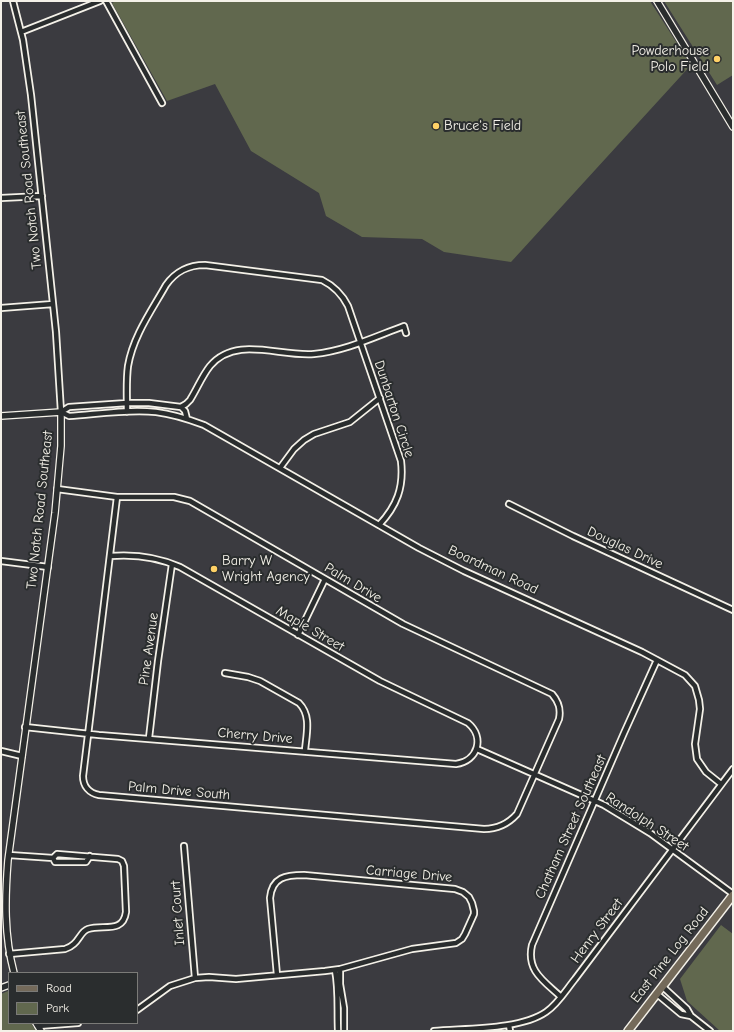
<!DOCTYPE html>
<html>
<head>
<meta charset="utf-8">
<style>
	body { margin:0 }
	#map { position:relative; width:734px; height:1032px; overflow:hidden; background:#3b3b40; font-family:"Comic Neue",sans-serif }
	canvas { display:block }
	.frame { position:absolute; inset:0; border:2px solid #f4f1e8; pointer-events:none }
	.legend { position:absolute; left:8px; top:972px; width:130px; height:52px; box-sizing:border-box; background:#2a2d2e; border:1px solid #7b7b78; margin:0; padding:5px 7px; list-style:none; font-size:12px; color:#f4f1e8 }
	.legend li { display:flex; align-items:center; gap:8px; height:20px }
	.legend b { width:20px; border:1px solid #7b7b78 }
</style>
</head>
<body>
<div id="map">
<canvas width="734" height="1032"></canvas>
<div class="frame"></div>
<ul class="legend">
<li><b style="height:5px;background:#746a5a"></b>Road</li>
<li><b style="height:11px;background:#61684e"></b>Park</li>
</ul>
</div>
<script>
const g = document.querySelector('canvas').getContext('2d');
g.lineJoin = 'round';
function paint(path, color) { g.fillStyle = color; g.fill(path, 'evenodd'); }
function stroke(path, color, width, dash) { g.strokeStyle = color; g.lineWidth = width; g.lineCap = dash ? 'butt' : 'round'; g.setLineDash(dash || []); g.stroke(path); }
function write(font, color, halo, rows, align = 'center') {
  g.font = font + ' "Comic Neue",sans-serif'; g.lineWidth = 4; g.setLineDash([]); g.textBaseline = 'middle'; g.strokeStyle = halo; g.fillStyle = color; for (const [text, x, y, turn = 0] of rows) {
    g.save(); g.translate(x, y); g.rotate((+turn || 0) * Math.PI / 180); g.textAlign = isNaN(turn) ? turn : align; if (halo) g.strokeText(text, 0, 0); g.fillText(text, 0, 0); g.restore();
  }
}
const green = new Path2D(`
	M 116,1 L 650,1 L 691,65 L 511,262 L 444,252 L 422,239 L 362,237 L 326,216 L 319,193 L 251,151 L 215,84 L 167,101 L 112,3 Z
	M 664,1 L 733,1 L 733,75 L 717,85 Z
	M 721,925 L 733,934 L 733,1031 L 720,1031 L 687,1001 L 680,979 Z
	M 8,991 L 9,1023 L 31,1023 L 36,1031 L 1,1031 L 1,994 Z`);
const minor = new Path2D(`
	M 13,1 L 23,40 L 31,95 L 56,332 L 61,412
	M 106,1 L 162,103
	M 21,32 L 100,1
	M 1,198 L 42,196
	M 1,308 L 53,304
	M 181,407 L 186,404 L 190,400 C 197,389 202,376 210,366 C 236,335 279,357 314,354 C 345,351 374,337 404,326 L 406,333
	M 61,412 L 69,416 C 98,414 128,409 156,412 C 173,414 188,419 204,425 L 419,548 L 464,571 L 642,652 L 685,675 L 695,686 L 699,700 L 700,709 L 695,744 L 697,759 L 706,772 L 721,784
	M 61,412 L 69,407 L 127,403 L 149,403 L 181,407 L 185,411 L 187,419
	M 127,412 C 127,397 126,381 128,366 C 133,336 152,310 166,285 C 176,271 188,265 205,265 L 322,280 C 334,286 342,294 348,306 L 401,461 C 404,487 397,506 379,525
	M 280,468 L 294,449 L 304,440 L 314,434 L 350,422 L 380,398
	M 57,489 L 117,497 L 174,497 L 190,501 L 403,624 L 552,694 C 559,702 561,709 559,719 L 517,814 C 508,824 497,829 484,829 L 99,795 C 89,793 83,786 83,776 L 117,497
	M 509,504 L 573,536 L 733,610
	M 1,561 L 48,567
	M 298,635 L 325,579
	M 225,673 L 248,677 L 260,681 L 299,703 C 312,716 306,735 305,751
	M 25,727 L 99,735 L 456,764 C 478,761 485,737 468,723 L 380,681 L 180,567 C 158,557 135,554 110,556
	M 149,738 L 158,661 L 172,564
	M 477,749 L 604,805 L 650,833 L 733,894
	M 1,751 L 22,756
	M 184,846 L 195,978
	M 9,855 L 53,858 L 57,854 L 118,859 L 122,861 L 124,866 L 126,912 C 123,934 103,924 88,929 C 79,932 79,945 65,949 L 9,954
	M 53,858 L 55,862 L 86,862 L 90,856
	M 340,969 L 340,984 L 344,1008 L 344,1031
	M 335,970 C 339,990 337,1010 338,1031
	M 663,987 L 687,1009 L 691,1016 L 710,1031
	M 657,994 L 681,1014 L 691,1016
	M 561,997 C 544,981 526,971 532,945 L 624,733 L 657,660
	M 137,1010 L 170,986 L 195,978 L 209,977 L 236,979 L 325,971 L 340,969 L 412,949 L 456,943 L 462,939 L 465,934 L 474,914 L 474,911 L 472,903 L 469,897 L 463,892 L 455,889 L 304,875 C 286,875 272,877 270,898 L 277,975
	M 509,1025 L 510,1031
	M 38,1026 L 78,1023
	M 434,1031 C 465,1028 520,1030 546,1012 C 558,1004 566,990 575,979 L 733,769`);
const tertiary = new Path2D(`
	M 657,1 L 733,127
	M 1,416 L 61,412 L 61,446 L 55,513 L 8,860 C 5,898 4,935 14,973
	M 1,988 L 9,985
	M 36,1023 L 41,1031`);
const primary = new Path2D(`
	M 628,1031 L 733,895`);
const markers = [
	[717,59,4,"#ffd166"],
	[436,126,4,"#ffd166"],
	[214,569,4,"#ffd166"]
];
const poiNames = [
	["Powderhouse",709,51,"right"],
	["Polo Field",709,67,"right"],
	["Bruce's Field",444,126],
	["Barry W",222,561],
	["Wright Agency",222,577]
];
const streetNames = [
	["Two Notch Road Southeast",29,190,-96],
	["Dunbarton Circle",394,409,72],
	["Two Notch Road Southeast",40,510,-84],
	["Douglas Drive",625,548,25],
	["Boardman Road",493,570,25],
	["Palm Drive",353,583,31],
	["Maple Street",310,629,30],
	["Pine Avenue",149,649,-82],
	["Cherry Drive",255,736,5],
	["Palm Drive South",179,791,5],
	["Randolph Street",647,822,33],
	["Chatham Street Southeast",571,827,-66],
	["Carriage Drive",409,874,5],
	["Inlet Court",178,913,-94],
	["Henry Street",597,931,-53],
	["East Pine Log Road",670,955,-52]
];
paint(green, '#61684e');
stroke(minor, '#f4f1e8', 8);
stroke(tertiary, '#f4f1e8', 8);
stroke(primary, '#f4f1e8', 10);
stroke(minor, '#2a2d2e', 4.5);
stroke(tertiary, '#2a2d2e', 5.5);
stroke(primary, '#746a5a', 7);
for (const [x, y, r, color] of markers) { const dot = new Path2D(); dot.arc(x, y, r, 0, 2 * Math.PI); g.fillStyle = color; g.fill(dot); stroke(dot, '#2a2d2e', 1.5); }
write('14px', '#f4f1e8', '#2a2d2e', poiNames, 'left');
write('14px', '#f4f1e8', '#2a2d2e', streetNames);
</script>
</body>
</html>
